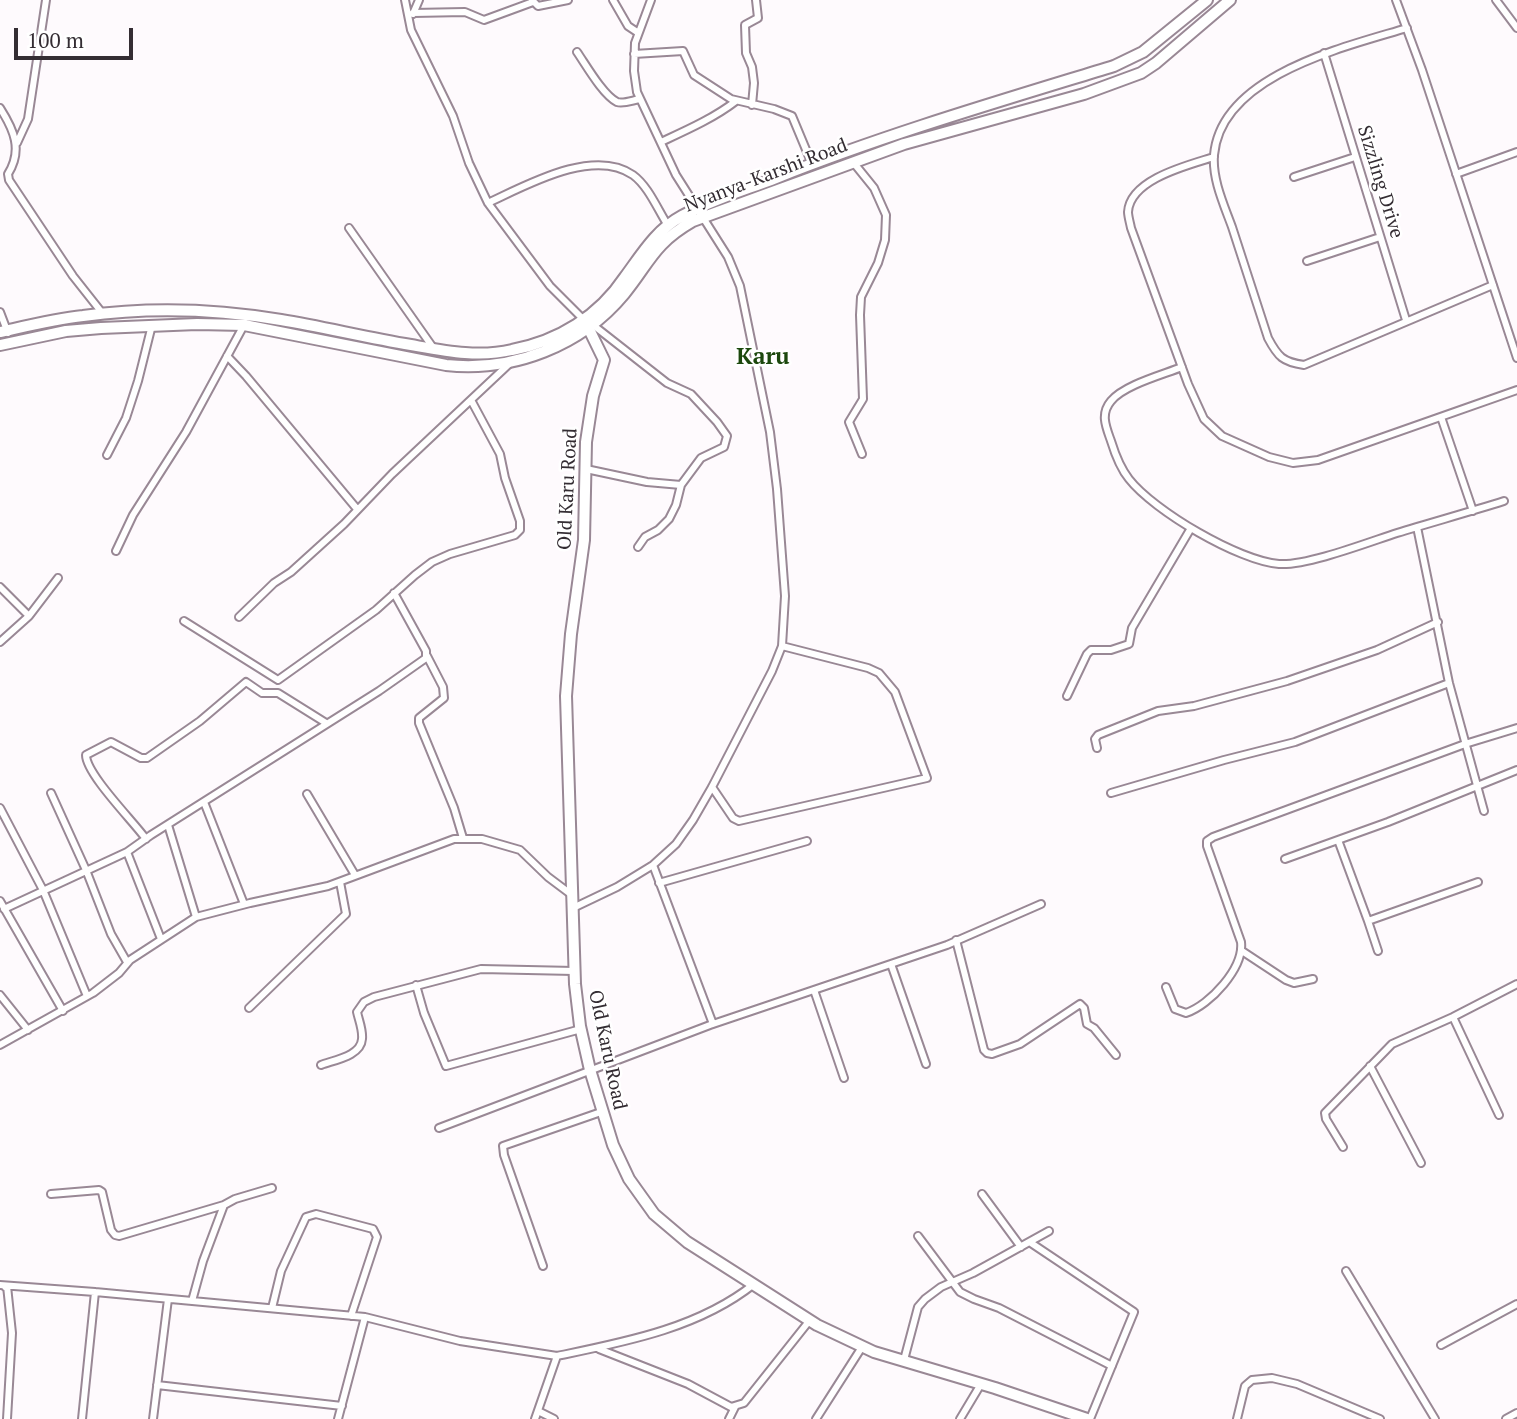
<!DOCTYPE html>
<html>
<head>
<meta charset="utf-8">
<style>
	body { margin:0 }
	#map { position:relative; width:1517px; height:1419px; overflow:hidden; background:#fefafd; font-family:"PT Serif",serif }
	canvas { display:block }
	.scale { position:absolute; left:14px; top:28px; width:119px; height:32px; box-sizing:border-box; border:4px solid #342d33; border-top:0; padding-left:9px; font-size:21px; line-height:24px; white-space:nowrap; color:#342d33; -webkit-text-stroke:5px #fff; paint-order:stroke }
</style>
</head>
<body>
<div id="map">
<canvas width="1517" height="1419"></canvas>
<div class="scale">100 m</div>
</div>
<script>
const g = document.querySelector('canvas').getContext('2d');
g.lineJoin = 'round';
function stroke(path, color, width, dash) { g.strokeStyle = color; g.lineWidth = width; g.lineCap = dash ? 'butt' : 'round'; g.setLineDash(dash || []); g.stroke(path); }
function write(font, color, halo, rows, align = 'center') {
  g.font = font + ' "PT Serif",serif'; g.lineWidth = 5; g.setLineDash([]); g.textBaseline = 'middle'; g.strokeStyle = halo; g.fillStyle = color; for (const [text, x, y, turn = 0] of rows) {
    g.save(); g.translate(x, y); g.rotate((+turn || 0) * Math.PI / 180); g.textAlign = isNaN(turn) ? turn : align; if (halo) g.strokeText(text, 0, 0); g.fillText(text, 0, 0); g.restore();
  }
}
const street = new Path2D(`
	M 405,0 L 411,30 L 453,116 L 469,163 L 488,203 L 550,286 L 584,320
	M 532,0 L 538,6 L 568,0
	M 613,0 L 628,26 L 637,32
	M 1396,0 L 1422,70 L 1517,358
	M 1496,0 L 1517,28
	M 413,13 L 465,12 L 484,20 L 533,2
	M 413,14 L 419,0
	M 1407,28 C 1345,47 1221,75 1214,155 C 1212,179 1224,205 1232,227 C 1244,264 1256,301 1268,338 C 1278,357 1283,362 1304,365 L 1493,285
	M 577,52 C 586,65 603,95 617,102 C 624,104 633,100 640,99
	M 1324,53 L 1406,320
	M 634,54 L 683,51 L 694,75 L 731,99 L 774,109 L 792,116 L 812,164
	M 752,105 L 754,83 L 752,67 L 746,53 L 745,25 L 758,18 L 756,0
	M 0,108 C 14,130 23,150 8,174 L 9,180 L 73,276 L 103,314
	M 661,142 C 687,130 714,118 736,101
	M 17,143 L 28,119 L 46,0
	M 1214,157 C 1189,165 1130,179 1128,212 C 1128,216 1130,223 1131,228 L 1188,384 L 1204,419 L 1222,436 L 1269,457 L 1293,463 L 1318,460 L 1517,390
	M 853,162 L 874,188 L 886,215 L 885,240 L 878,263 L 861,297 L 860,315 L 863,399 L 849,422 L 862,454
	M 1456,174 L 1517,152
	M 1294,177 L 1355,157
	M 488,203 C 525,186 593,147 633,175 C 648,186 657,208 667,224
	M 349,228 L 434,349
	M 1307,261 L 1380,237
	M 0,312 L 8,333
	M 593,325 L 667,383 L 691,394 L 717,422 L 727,436 L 724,447 L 701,458 L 681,485 L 676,505 L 669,519 L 658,530 L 645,537 L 638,547
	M 227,356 L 246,376 L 357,509
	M 1182,367 C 1162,375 1124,385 1111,401 C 1100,414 1106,427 1111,441 C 1115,454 1121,469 1129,479 C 1154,511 1239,561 1279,564 C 1307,566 1369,542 1397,533 C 1433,522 1469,512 1504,501
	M 1441,417 L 1473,511
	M 107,455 L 126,418 L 138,381 L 152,325
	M 586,469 L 647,482 L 681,485
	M 1417,527 L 1449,683 L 1484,811
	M 116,551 L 133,515 L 186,432 L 244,325
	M 0,587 L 29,616
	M 239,617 L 274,583 L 291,572 L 344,524 L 392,474 L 509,364
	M 184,621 L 278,680 L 376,610 L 415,575 L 432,562 L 450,554 L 515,535 L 520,530 L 520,521 L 505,478 L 500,454 L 471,400
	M 0,642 L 29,616 L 58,578
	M 427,656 L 443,687 L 444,698 L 419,718 L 419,723 L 454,808 L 463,838
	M 1067,696 L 1087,654 L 1091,650 L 1111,650 L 1129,644 L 1132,628 L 1191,528
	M 1097,748 L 1095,739 L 1098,735 L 1158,711 L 1194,706 L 1287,681 L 1377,650 L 1438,622
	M 712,787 L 733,818 L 739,821 L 927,778 L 895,692 L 879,673 L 868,668 L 782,646
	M 51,793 L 86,870 L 111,934 L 127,962
	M 1111,793 L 1224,760 L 1295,742 L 1449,683
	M 307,794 L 355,875
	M 204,802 L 244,904
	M 0,808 L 43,890 L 87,996
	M 168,825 L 196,917
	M 146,839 C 133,821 86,774 86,755 L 111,742 L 141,758 L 147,758 L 200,721 L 246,682 L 262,693 L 278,693 L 326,723
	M 1338,840 L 1368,921 L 1478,882
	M 127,852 L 161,939
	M 1285,859 L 1388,822 L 1517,770
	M 653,865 L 713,1024
	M 659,883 L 807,841
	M 0,901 L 63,1011
	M 573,908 L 617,887 L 653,865 L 676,844 L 693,820 L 712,787 L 772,671 L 782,646 L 785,596 L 777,489 L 770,432 L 740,286 L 728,257 L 676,175 L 637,92 L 634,71 L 635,43 L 651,0
	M 4,909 L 127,852 L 151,835 L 379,691 L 426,658 L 426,651 L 394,593
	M 1368,921 L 1378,951
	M 956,940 L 984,1050 L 987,1053 L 992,1054 L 1020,1044 L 1080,1004 L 1084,1008 L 1087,1024 L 1094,1028 L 1116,1055
	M 1242,951 L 1286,980 L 1294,983 L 1313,979
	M 891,964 L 926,1064
	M 416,985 L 424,1013 L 446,1066 L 581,1029
	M 1166,987 L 1175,1009 L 1186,1013 C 1210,1005 1244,968 1241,942 L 1207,846 L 1207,841 L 1213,837 L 1465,744 L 1517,728
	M 814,990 L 844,1078
	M 0,995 L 28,1030
	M 249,1008 L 346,914 L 340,882
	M 1453,1017 L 1499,1115
	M 0,1045 L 93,993 L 119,973 L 130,960 L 196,917 L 250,903 L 328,886 L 454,839 L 482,839 L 520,850 L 548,877 L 572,895
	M 321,1065 C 334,1060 361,1056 362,1039 C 363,1030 359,1021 357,1012 L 364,1002 L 374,997 L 481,969 L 574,971
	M 1370,1066 L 1421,1163
	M 439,1128 L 710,1025 L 947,945 L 1041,904
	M 1343,1147 L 1326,1119 L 1325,1113 L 1392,1044 L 1453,1017 L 1517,984
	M 51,1194 L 99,1190 L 102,1192 L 111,1230 L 115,1235 L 119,1236 L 224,1205
	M 982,1194 L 1021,1247
	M 918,1236 L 960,1292 L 974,1299 L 999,1308 L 1112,1366
	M 1031,1243 L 1134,1312 L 1090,1419
	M 543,1266 L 504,1155 L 503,1146 L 601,1112
	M 1346,1271 L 1435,1419
	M 0,1285 L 95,1292 L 365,1317 L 460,1341 L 557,1356
	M 5,1287 L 7,1286 L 12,1333 L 7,1419
	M 192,1301 L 203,1261 L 224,1205 L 235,1199 L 272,1188
	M 272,1308 L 281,1271 L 306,1217 L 316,1214 L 373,1229 L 377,1237 L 351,1316
	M 1441,1345 L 1517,1304
	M 599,1349 L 688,1384 L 731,1407 L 744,1403 L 810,1320
	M 904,1360 L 918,1307 L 925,1299 L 941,1287 L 973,1273 L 1049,1231
	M 157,1385 L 342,1406
	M 538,1411 L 554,1419
	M 82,1419 L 95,1292
	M 153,1419 L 168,1299
	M 338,1419 L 365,1317
	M 535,1419 L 557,1356 C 625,1342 699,1328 754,1284
	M 729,1419 L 735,1407
	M 816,1419 L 862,1347
	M 960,1419 L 981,1384
	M 1237,1419 L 1245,1386 L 1252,1380 L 1272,1378 L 1297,1384 L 1380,1419
	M 1506,1419 L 1517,1413`);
const primary = new Path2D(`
	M 585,321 L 604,360 L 593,396 L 586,442 L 584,540 L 571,634 L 566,696 L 575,984 L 580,1026 L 590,1070 L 613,1145 L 629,1179 L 654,1214 L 687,1242 L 817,1325 L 874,1352 L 995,1388 L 1087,1419
	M 0,332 C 27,326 55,319 83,316 C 148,307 216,309 281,320 C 324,327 367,338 411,345 C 445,351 478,358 512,350 C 559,341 599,316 625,277 C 642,254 656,230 682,216 C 711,200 745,190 776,178 C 887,134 1000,101 1114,66 L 1143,52 L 1207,0
	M 0,345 L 66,331 L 101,328 L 197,324 L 244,325 L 446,365 C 513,372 581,346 624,294 C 650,262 653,244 693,221 L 904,144 L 1084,94 L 1141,73 L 1156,63 L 1230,0`);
const streetNames = [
	["Nyanya-Karshi Road",766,176,-21],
	["Sizzling Drive",1380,182,73],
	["Old Karu Road",568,489,-87],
	["Old Karu Road",607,1050,78]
];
const quarterNames = [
	["Karu",763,357]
];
stroke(street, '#998895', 10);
stroke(primary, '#998895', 14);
stroke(street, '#fff', 6);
stroke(primary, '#fff', 10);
write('19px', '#342d33', '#fff', streetNames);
write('bold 23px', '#1c480d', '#fff', quarterNames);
</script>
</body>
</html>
